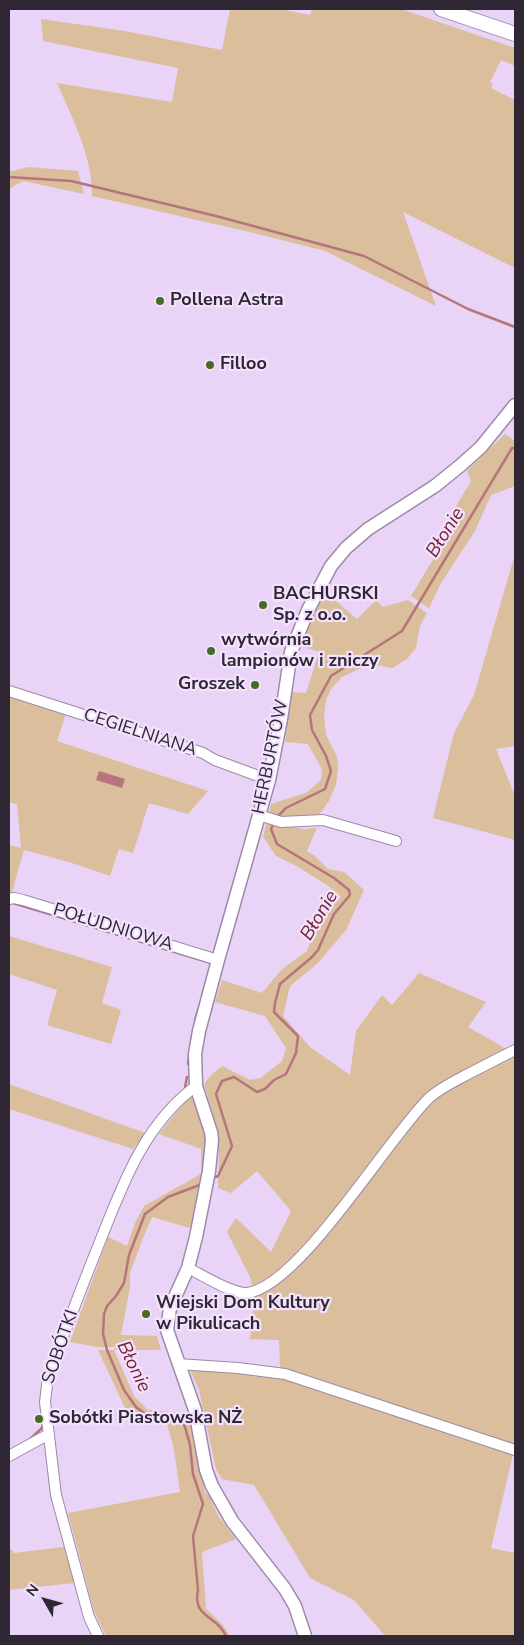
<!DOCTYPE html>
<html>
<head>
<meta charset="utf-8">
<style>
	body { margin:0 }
	#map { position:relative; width:524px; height:1645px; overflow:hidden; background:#e9d3f6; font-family:"Nunito Sans",sans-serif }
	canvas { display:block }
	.frame { position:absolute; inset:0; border:10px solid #2f2734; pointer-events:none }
	.north { position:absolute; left:20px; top:1575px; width:50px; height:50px; -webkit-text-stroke:4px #f3e2fe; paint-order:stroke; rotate:308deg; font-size:14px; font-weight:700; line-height:20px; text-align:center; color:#2f2734 }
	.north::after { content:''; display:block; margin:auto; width:18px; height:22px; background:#2f2734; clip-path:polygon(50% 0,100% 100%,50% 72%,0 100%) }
</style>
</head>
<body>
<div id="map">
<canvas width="524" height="1645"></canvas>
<div class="frame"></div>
<div class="north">N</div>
</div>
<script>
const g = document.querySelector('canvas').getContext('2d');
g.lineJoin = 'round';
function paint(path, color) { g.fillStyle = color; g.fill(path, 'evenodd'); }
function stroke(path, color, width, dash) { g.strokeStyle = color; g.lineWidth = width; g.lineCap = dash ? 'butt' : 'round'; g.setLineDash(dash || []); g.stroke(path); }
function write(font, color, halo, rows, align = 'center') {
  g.font = font + ' "Nunito Sans",sans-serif'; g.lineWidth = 4.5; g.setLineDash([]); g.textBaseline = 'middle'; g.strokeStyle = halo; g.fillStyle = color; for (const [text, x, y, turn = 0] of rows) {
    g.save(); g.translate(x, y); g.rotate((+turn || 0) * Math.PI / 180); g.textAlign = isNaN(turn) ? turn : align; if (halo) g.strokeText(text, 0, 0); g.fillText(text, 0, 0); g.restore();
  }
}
const green = new Path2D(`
	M 230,9 L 279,9 L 310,15 L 312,9 L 401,9 L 515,48 L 515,66 L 501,60 L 490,82 L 493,84 L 491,88 L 515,100 L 515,268 L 403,212 L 436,306 L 325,251 L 254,233 L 92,196 C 93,158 72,117 57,83 L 172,102 L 178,68 L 43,41 L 41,19 L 125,31 L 222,50 Z
	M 28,167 L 78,171 L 84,194 L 23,181 L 9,189 L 9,170 L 13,171 Z
	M 505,434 L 515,441 L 515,486 L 491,495 L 475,531 L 441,583 L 429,608 L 411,596 L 452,528 L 452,513 L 471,481 L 467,471 Z
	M 515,554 L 515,746 L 496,749 L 515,796 L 515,840 L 433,818 L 454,733 L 474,695 Z
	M 325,592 L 357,619 L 376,600 L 383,607 L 408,600 L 427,613 L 420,626 L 416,648 L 407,659 L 392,668 L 370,664 L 342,677 L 331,689 L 326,700 L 324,716 L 326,735 L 337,757 L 338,768 L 336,784 L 329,801 L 319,815 L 310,818 L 284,819 L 269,814 L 271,804 L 306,793 L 321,780 L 322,769 L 308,744 L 285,742 L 291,692 L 306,693 L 319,652 L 300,646 Z
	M 9,695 L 66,713 L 57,741 L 208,791 L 188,814 L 149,803 L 133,853 L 119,849 L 110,876 L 69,862 L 24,850 L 12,892 L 9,893 L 9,845 L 21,848 L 17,804 L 9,802 Z
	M 267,821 L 302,829 L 317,828 L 307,851 L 315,856 L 328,869 L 344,872 L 364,890 L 346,930 L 317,964 L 290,986 L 283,1016 L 310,1047 L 350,1075 L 356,1031 L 382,995 L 392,1005 L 419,973 L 486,1002 L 468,1027 L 515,1054 L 515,1446 L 361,1393 L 280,1369 L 279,1340 L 250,1339 L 254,1301 L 251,1279 L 227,1232 L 236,1218 L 271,1252 L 291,1211 L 257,1171 L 231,1193 L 218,1188 L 219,1150 L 216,1124 L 204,1084 L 212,1074 L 222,1066 L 250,1080 L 261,1078 L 282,1061 L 286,1048 L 265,1016 L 215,1002 L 222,980 L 262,993 L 282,969 L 307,951 L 317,921 L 341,897 L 330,887 L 298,867 L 276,856 L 263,837 Z
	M 9,936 L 112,967 L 102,1003 L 121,1010 L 111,1044 L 47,1025 L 57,990 L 9,974 Z
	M 9,1084 L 145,1133 L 133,1149 L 9,1109 Z
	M 191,1097 C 199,1102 206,1135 206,1145 C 206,1154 205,1163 204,1173 L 201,1175 L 190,1228 L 152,1217 L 143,1238 L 130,1273 L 130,1287 L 121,1335 L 157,1336 L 161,1350 L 114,1350 L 134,1396 L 148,1410 L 185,1413 L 191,1421 L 205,1493 L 209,1495 L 218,1516 L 236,1539 L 202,1552 L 206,1609 L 222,1624 L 230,1636 L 106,1636 L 94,1611 L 68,1513 L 180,1492 L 174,1449 L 167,1424 L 145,1421 L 132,1423 L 98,1350 L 114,1350 L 115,1347 L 97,1347 L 70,1342 L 108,1237 L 127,1246 L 135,1223 L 144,1206 L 201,1174 L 201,1149 L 159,1134 L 187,1099 Z
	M 189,1367 L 280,1378 L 513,1454 L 491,1548 L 515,1553 L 515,1636 L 385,1636 L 354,1600 L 310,1578 L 254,1485 L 222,1479 L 216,1469 L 199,1390 Z
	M 64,1547 L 74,1583 L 9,1590 L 9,1550 L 12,1550 L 14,1553 Z`);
const water = new Path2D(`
	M 99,771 L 125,779 L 122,788 L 96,780 Z`);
const stream = new Path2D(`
	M 9,177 L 71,181 L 216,216 L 364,256 L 468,309 L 515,327
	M 276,818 L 286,808 L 325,789 L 331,771 L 326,756 L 312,730 L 310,715 L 331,676 L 402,631 L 512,448 L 515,448
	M 13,903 L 211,963 L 211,964
	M 203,992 L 206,982
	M 195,1020 L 200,1004
	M 188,1064 L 192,1036
	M 185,1087 L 187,1077
	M 130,1160 L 143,1137
	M 211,1179 L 218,1176 L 232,1146 L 216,1094 L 222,1081 L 234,1077 L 257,1092 L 265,1089 L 274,1080 L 286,1074 L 296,1053 L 298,1036 L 274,1012 L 275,1003 L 280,984 L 312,957 L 318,950 L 334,914 L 350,895 L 349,890 L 334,878 L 277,844 L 271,829 L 274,823
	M 202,1184 L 168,1197 L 145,1214 L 129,1255 L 124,1283 L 116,1296 L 107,1306 L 104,1314 L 103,1334 L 107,1350 L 124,1390 L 136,1407 L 149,1417 L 177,1418 L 181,1420 L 185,1427 L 190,1445 L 193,1474 L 203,1504 L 193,1536 L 198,1590 C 192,1618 217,1615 226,1636
	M 29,1440 L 42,1428 L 43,1423`);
const minor = new Path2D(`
	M 9,691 L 203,753 L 215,760 L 269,780
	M 259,815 L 281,822 L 323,820 L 396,841
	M 9,899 L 14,898 L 23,900 L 218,960
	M 188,1268 C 202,1275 232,1294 247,1293 C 299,1287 388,1138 429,1098 C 440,1088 455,1081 468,1074 C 484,1066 499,1058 515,1050
	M 178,1364 L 238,1368 L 285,1374 L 515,1450
	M 9,1456 L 49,1434
	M 98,1636 L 89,1617 L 56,1495 L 45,1402 L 48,1377 C 64,1334 80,1291 97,1249 C 121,1189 142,1126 196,1086`);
const tertiary = new Path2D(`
	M 305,1636 L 295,1606 L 285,1589 L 232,1521 L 212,1486 L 206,1470 L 195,1410 L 167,1330 L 170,1308 L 188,1268 L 196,1237 L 209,1171 L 212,1140 L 211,1132 L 196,1086 L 195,1054 L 199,1031 L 218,960 L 269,780 L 281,719 L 291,652 L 308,610 L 331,566 L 346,548 L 368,529 L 435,486 L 461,465 L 481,447 L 515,405`);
const secondary = new Path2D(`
	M 441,9 L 515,34`);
const markers = [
	[160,301,5,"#466b24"],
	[210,365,5,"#466b24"],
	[263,605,5,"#466b24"],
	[211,651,5,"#466b24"],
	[255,685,5,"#466b24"],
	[146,1314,5,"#466b24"],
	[39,1419,5,"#466b24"]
];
const poiNames = [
	["Pollena Astra",170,301],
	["Filloo",220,365],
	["BACHURSKI",273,595],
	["Sp. z o.o.",273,616],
	["wytwórnia",221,641],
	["lampionów i zniczy",221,662],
	["Groszek",245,685,"right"],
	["Wiejski Dom Kultury",156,1304],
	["w Pikulicach",156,1325],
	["Sobótki Piastowska NŻ",49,1419]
];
const streetNames = [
	["CEGIELNIANA",140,733,18],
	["HERBURTÓW",271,757,-78],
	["POŁUDNIOWA",113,928,17],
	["SOBÓTKI",61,1347,-71]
];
const waterNames = [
	["Błonie",446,533,-58],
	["Błonie",320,916,-59],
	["Błonie",133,1367,64]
];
paint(green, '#dbbe9b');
paint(water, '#b6747c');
stroke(stream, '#b6747c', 2.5);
stroke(minor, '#9d89a9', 12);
stroke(tertiary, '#9d89a9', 15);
stroke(secondary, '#9d89a9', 16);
stroke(minor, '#fff', 10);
stroke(tertiary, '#fff', 12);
stroke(secondary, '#fff', 14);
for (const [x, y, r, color] of markers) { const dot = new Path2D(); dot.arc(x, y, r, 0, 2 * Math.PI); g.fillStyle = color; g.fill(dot); stroke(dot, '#f3e2fe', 2); }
write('bold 18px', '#2f2734', '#f3e2fe', poiNames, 'left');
write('18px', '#2f2734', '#f3e2fe', streetNames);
write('italic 19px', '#701f30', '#f3e2fe', waterNames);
</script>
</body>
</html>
